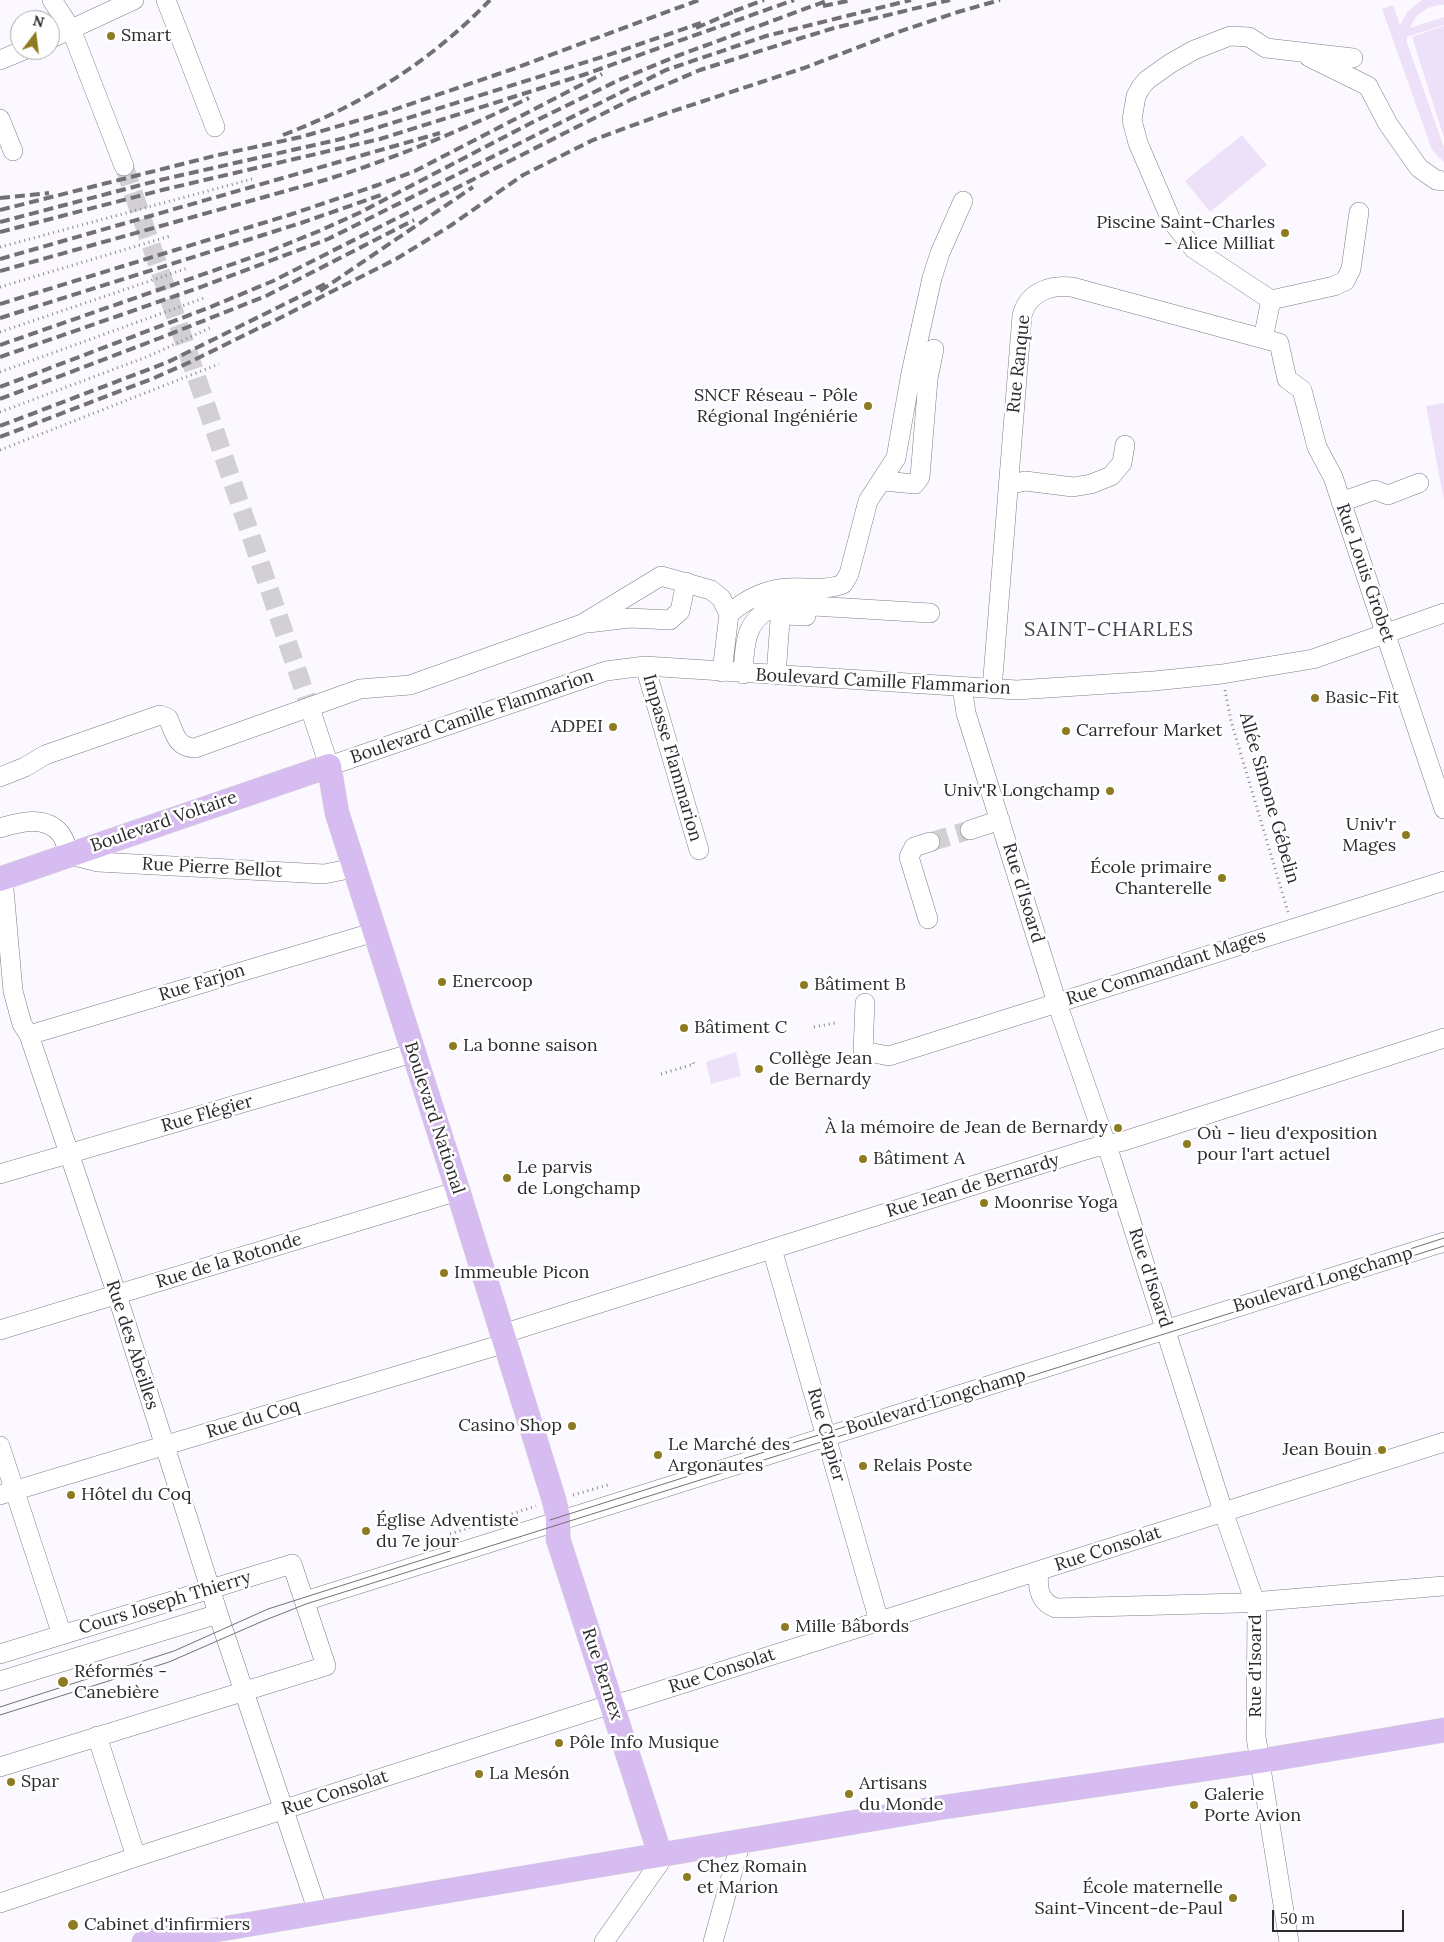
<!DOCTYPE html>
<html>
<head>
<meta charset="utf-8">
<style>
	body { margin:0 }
	#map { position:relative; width:1444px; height:1942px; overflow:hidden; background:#fbf9ff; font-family:Lora,serif }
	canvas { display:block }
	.north { position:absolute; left:10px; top:10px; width:50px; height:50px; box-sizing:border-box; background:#fff; border:1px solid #abaaab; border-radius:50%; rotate:15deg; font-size:14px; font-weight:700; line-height:20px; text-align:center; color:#2c2a2e }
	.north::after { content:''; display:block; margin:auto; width:18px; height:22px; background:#8e7b21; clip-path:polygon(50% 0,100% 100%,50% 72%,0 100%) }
	.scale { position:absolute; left:1272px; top:1910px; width:132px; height:22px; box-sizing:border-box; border:2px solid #2c2a2e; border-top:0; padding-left:6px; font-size:15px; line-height:18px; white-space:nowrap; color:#2c2a2e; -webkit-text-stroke:4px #fff; paint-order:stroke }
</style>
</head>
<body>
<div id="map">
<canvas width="1444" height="1942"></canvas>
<div class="north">N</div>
<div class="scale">50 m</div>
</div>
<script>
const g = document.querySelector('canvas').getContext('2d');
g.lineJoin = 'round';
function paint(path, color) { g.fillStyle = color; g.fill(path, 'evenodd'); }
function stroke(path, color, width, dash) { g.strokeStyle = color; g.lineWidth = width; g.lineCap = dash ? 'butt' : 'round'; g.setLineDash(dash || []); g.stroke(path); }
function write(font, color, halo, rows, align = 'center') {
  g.font = font + ' Lora,serif'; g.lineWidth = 5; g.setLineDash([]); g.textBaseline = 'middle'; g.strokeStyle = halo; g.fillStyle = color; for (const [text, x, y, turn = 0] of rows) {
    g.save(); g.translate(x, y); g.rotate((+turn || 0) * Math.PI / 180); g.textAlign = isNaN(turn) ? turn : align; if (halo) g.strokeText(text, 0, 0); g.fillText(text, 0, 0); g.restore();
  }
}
const green = new Path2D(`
	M 1422,0 L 1444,0 L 1444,5 C 1428,5 1416,13 1410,28 L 1444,17 L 1444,25 L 1407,37 L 1407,43 L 1444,147 L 1444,162 L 1432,150 L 1382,9 L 1393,5 L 1400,25 L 1408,11 Z
	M 1444,26 L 1444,138 L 1412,37 Z
	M 1242,135 L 1267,165 L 1210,212 L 1185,181 Z
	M 1444,403 L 1444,500 L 1426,406 Z
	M 736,1052 L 741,1076 L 711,1084 L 706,1062 Z`);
const minorTunnel = new Path2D(`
	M 124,166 L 312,714
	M 930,842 L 970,830`);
const path = new Path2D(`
	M 0,247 L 252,179
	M 0,287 L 170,236
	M 0,332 L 188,268
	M 0,372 L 204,298
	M 0,412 L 149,356 L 212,327
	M 0,450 L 219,364
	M 1225,690 L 1231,721 L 1288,912
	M 814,1027 L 835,1023
	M 661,1074 L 694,1064 L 693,1062
	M 573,1495 L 611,1484
	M 450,1534 L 536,1506`);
const minor = new Path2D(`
	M 52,0 L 71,29 L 124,166
	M 166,0 L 215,127
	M 50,39 L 134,0
	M 1309,57 L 1368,86 L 1388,124 L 1419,168 L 1436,180 L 1444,181
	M 0,60 L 24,50
	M 0,119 L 13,151
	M 1271,300 L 1334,286 L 1345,281 L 1351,269 L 1359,212
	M 1263,339 L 1271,300 L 1194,249 L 1171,220 L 1138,143 L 1132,120 L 1136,96 L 1141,87 L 1147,80 L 1171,63 L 1194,50 L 1230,36 L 1249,37 L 1266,48 L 1353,58
	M 883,481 L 915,484 L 920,477 L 928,379 L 934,349
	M 1008,485 L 1025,481 L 1073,487 L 1091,484 L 1111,476 L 1122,463 L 1125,445
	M 1341,502 L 1375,490 L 1388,495 L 1419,483
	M 588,623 L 630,618 L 670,620 L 680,611 L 686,582
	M 645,666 L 699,850
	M 722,672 L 729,614 C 746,599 766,589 789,588 C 808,587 825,591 843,584 L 849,574 L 868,501 L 896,458 L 911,373 L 932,278 L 940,253 L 963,201
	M 743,674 C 745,641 745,617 780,604 L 930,613
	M 776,675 L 780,621 L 785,615 L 806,616
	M 962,687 L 966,713 L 1057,1003 L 1111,1158 L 1223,1511 L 1257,1608 L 1256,1737 L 1289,1942
	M 992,689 L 1022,316 C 1027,293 1050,284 1072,287 L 1279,343 L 1287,379 L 1302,390 L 1317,447 L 1333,477 L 1444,809
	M 312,714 L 329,766 L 606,671 L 645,666 L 1017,690 L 1154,681 L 1222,674 L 1313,659 L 1444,613
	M 0,777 L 25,767 L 45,755 L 160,715 L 168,718 C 175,734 176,747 195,748 L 360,689 L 410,685 L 582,624 L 661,576 L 711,590 L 721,598 L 729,614
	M 0,828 C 19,822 45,815 60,833 C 65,839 67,848 70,855 L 98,862 L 324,874 L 354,868
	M 970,830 L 1000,820
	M 3,878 L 13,991 L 22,1024 L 29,1035 L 117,1295 L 223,1629 L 318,1912
	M 928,919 L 909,857 L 914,847 L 930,842
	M 865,1003 L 863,1051 L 889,1056 L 1444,881
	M 29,1035 L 375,932
	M 0,1174 L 413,1053
	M 772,1249 L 879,1621
	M 0,1330 L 458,1191
	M 502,1334 L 1092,1148 L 1124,1141 L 1444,1038
	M 0,1446 L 62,1635
	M 0,1495 L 506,1343
	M 1039,1572 C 1037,1588 1039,1602 1056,1608 L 1240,1603 L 1444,1586
	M 305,1601 L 1444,1242
	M 0,1654 L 292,1564 L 326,1666 L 0,1767
	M 0,1681 L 218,1614
	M 97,1736 L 136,1857
	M 0,1903 L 136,1857 L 599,1708 L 631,1700 L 1444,1442
	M 604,1942 L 660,1862 L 660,1854
	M 713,1942 L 741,1841`);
const major = new Path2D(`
	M 0,879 L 329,766 L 337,813 L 458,1191 L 554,1500 L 558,1517 L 558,1539 L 660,1854
	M 144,1942 L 938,1808 L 1260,1761 L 1444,1730`);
const tram = new Path2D(`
	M 1382,1258 L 1444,1238
	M 793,1443 L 1010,1375
	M 550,1520 L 774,1449
	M 0,1707 L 174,1651 L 268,1609 L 450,1551
	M 0,1715 L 169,1662 L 263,1621 L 306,1604 L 1444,1246`);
const rail = new Path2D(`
	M 823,6 L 852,0
	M 734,11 L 764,0
	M 696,28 L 740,9
	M 283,135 C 362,105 431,61 490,0
	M 0,198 L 49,193
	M 0,210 L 218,155 L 301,137 L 387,112 L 510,70 L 699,0
	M 0,222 L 160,180 L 341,139 L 605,56 L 701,23
	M 0,232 L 162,190 L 380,139 L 583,75 L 794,0
	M 0,259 L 440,133
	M 0,271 L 325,180 C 396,158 462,130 529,98
	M 320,291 L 473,187
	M 0,304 L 289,215 L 378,185 L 415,171 L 602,74
	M 0,318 L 301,223 L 381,195
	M 262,327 L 396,259 L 450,226 L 523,175 L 593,140 L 661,115 L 804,68 L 898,32 L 958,12 L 1000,0
	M 0,345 L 270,251 L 319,231 L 359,213 L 531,123 L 619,80 L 677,56 L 829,0
	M 0,357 L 201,287 L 328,239 L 666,70 L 766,36 L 911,0
	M 0,387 L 208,308 L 273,281 L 630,100 L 700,70 L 798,39 L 834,28 L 950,0
	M 0,399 L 160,338 L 266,296 L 414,220
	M 0,426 L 168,362 L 325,284
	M 0,437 L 154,378 L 188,363 L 267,324`);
const markers = [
	[111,36,5,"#8e7b21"],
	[1285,233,5,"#8e7b21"],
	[868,406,5,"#8e7b21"],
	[1315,698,5,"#8e7b21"],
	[613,727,5,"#8e7b21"],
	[1066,731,5,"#8e7b21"],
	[1110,791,5,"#8e7b21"],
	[1406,835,5,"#8e7b21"],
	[1222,878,5,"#8e7b21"],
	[442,982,5,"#8e7b21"],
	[804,985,5,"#8e7b21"],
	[684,1028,5,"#8e7b21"],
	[453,1046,5,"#8e7b21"],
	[759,1069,5,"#8e7b21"],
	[1118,1128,5,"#8e7b21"],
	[1187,1144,5,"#8e7b21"],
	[863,1159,5,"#8e7b21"],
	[507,1178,5,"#8e7b21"],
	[984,1203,5,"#8e7b21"],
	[444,1273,5,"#8e7b21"],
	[572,1426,5,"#8e7b21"],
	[1382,1450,5,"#8e7b21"],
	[658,1455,5,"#8e7b21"],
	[863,1466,5,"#8e7b21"],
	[71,1495,5,"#8e7b21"],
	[366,1531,5,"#8e7b21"],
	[785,1627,5,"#8e7b21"],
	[63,1682,6,"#8e7b21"],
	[559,1743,5,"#8e7b21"],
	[479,1774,5,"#8e7b21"],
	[11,1782,5,"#8e7b21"],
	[849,1794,5,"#8e7b21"],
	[1194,1805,5,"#8e7b21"],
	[687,1877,5,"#8e7b21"],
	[1233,1898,5,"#8e7b21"],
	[73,1925,6,"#8e7b21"]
];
const poiNames = [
	["Smart",121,36],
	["Piscine Saint-Charles",1275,223,"right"],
	["- Alice Milliat",1275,244,"right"],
	["SNCF Réseau - Pôle",858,396,"right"],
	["Régional Ingéniérie",858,417,"right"],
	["Basic-Fit",1325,698],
	["ADPEI",603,727,"right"],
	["Carrefour Market",1076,731],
	["Univ'R Longchamp",1100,791,"right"],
	["Univ'r",1396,825,"right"],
	["Mages",1396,846,"right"],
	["École primaire",1212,868,"right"],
	["Chanterelle",1212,889,"right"],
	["Enercoop",452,982],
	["Bâtiment B",814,985],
	["Bâtiment C",694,1028],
	["La bonne saison",463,1046],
	["Collège Jean",769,1059],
	["de Bernardy",769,1080],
	["À la mémoire de Jean de Bernardy",1108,1128,"right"],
	["Où - lieu d'exposition",1197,1134],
	["pour l'art actuel",1197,1155],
	["Bâtiment A",873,1159],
	["Le parvis",517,1168],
	["de Longchamp",517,1189],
	["Moonrise Yoga",994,1203],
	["Immeuble Picon",454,1273],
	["Casino Shop",562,1426,"right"],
	["Le Marché des",668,1445],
	["Argonautes",668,1466],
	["Jean Bouin",1372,1450,"right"],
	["Relais Poste",873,1466],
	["Hôtel du Coq",81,1495],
	["Église Adventiste",376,1521],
	["du 7e jour",376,1542],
	["Mille Bâbords",795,1627],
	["Réformés -",74,1672],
	["Canebière",74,1693],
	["Pôle Info Musique",569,1743],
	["La Mesón",489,1774],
	["Spar",21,1782],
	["Artisans",859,1784],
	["du Monde",859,1805],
	["Galerie",1204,1795],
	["Porte Avion",1204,1816],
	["Chez Romain",697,1867],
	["et Marion",697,1888],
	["École maternelle",1223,1888,"right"],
	["Saint-Vincent-de-Paul",1223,1909,"right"],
	["Cabinet d'infirmiers",84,1925]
];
const streetNames = [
	["Rue Ranque",1019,364,-84],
	["Rue Louis Grobet",1365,573,71],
	["Boulevard Camille Flammarion",883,682,3],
	["Boulevard Camille Flammarion",472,717,-19],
	["Impasse Flammarion",672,758,74],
	["Allée Simone Gébelin",1269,798,74],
	["Boulevard Voltaire",164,822,-19],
	["Rue Pierre Bellot",212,868,3],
	["Rue d'Isoard",1023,893,73],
	["Rue Commandant Mages",1166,968,-18],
	["Rue Farjon",202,983,-17],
	["Rue Flégier",207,1114,-16],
	["Boulevard National",434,1118,72],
	["Rue Jean de Bernardy",973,1186,-17],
	["Rue de la Rotonde",229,1261,-17],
	["Rue d'Isoard",1150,1278,72],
	["Boulevard Longchamp",1323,1280,-17],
	["Rue des Abeilles",132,1345,72],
	["Boulevard Longchamp",936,1402,-17],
	["Rue du Coq",253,1419,-17],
	["Rue Clapier",826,1435,74],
	["Rue Consolat",1108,1549,-18],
	["Cours Joseph Thierry",165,1603,-17],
	["Rue d'Isoard",1256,1666,-90],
	["Rue Consolat",722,1671,-18],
	["Rue Bernex",602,1674,72],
	["Rue Consolat",335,1793,-18]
];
const quarterNames = [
	["SAINT-CHARLES",1109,630]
];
paint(green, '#ede1fa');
stroke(minorTunnel, '#d2d0d5', 19, [19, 9]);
stroke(minor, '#807b84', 20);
stroke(major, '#d5d4d5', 25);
stroke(path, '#8b898e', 3, [1, 4]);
stroke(minor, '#fff', 19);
stroke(major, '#d7bcf1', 24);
stroke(tram, '#727075', 1);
stroke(rail, '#727075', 4, [10, 5]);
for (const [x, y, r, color] of markers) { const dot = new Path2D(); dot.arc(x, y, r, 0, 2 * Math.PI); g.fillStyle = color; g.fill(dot); stroke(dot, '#fff', 2); }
write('18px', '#2c2a2e', '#fff', poiNames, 'left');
write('18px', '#2c2a2e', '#fff', streetNames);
g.letterSpacing = '1px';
write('20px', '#46424a', '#fff', quarterNames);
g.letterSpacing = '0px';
</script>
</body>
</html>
